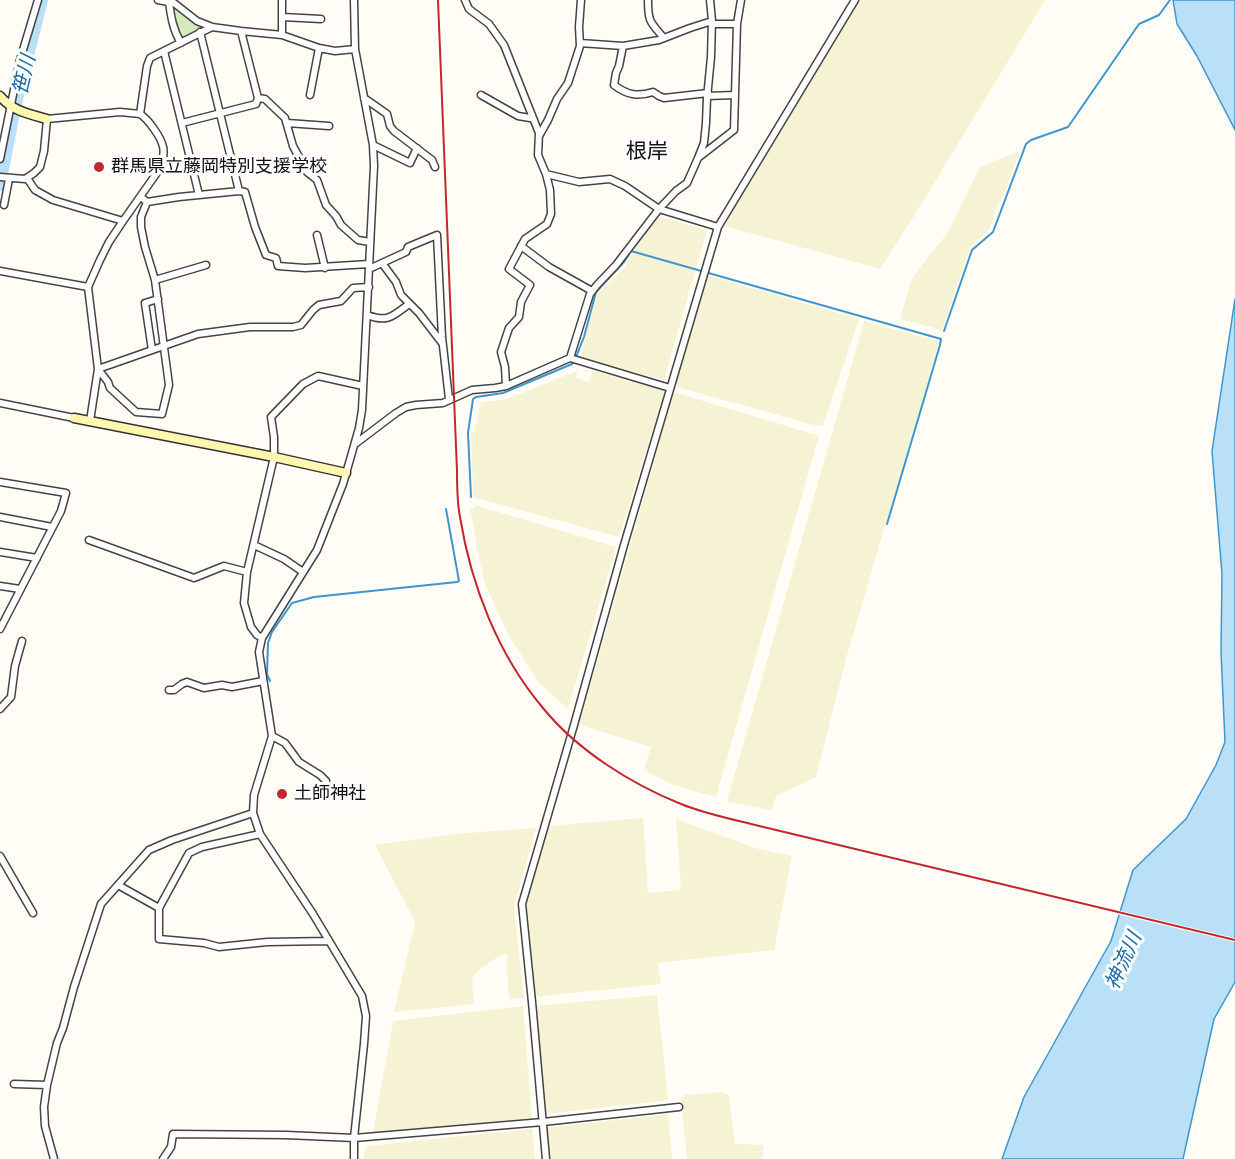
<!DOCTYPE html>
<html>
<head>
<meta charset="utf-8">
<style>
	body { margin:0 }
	canvas { display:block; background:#fffdf5 }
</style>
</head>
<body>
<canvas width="1235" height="1159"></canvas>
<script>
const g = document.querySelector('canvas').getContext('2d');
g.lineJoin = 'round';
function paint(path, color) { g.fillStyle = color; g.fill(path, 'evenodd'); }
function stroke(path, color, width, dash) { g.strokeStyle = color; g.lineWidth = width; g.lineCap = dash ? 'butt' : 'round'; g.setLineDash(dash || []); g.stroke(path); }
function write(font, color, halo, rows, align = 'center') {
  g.font = font + ' "PT Serif","Noto Sans JP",serif'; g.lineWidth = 6; g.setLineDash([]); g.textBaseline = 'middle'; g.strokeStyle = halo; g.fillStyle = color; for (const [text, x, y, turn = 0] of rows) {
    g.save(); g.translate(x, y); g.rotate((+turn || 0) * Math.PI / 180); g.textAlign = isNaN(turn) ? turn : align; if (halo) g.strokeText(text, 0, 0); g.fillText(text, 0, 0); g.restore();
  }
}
const farmland = new Path2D(`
	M 860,0 L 1045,0 L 921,205 L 880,269 L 725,226 L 725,223 Z
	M 1020,151 L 1004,194 L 997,207 L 989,230 L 970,247 L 942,330 L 900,319 L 911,281 L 918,270 L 947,234 L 980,167 L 989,163 Z
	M 657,216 L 707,230 L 664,380 L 580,358 L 597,294 L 625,267 L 637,244 Z
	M 706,275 L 859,319 L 823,425 L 818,426 L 677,387 L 676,381 Z
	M 864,321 L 937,341 L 939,343 L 847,655 L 816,777 L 776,796 L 772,810 L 728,802 L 728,797 Z
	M 577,371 L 576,378 L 589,382 L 592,372 L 594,371 L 662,390 L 664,393 L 619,537 L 473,497 L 471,432 L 474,432 L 481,402 L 507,399 Z
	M 677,393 L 819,436 L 716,797 L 673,785 L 644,770 L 651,747 L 583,726 L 580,722 L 673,394 Z
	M 475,505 L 616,547 L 568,709 L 540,684 L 508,634 L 484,582 L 470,508 L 475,508 Z
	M 643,818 L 648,893 L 681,890 L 676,819 L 755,848 L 792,856 L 774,950 L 658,963 L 661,984 L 533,997 L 525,904 L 548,826 Z
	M 536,828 L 514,907 L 524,998 L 509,999 L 507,968 L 507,953 L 499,956 L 479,970 L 473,976 L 472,984 L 474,1004 L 394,1012 L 415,922 L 375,845 L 454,834 Z
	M 657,995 L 668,1100 L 546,1114 L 535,1006 Z
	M 523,1006 L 532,1118 L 373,1133 L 393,1021 Z
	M 723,1092 L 729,1095 L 735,1144 L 764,1145 L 762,1159 L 687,1159 L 681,1098 L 685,1095 Z
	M 668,1114 L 672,1159 L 549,1159 L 546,1128 Z
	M 532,1129 L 535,1159 L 363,1159 L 367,1146 Z`);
const green = new Path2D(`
	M 172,5 L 203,26 L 182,38 L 174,17 Z`);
const water = new Path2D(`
	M 1173,0 L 1235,0 L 1235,130 L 1197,56 L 1177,24 Z
	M 1235,299 L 1235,982 L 1214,1019 L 1183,1159 L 1002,1159 L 1024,1097 L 1111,941 L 1133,870 L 1186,819 L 1216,765 L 1225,742 L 1221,652 L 1222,574 L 1212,451 Z`);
const pier = new Path2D(`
	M 1117,910 L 1235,938 L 1235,942 L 1116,914 Z`);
const stream = new Path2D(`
	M 944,331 L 972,250 L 993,232 L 1026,144 L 1031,140 L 1068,127 L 1139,24 L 1159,15 L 1170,0
	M 576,357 L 584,337 L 596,292 L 624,262 L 631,251 L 941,339 L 940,345 L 887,524
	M 471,497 L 468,433 L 473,399 L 476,397 L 503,393 L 572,364 L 574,362
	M 270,681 L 267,674 L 268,643 L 272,632 L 292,603 L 314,597 L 457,582 L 459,581 L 446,509`);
const river = new Path2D(`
	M 0,185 L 14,112 L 42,0`);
const street = new Path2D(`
	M 158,0 L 174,3 L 197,21 L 212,27 L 241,31 L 282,35 L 319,48 L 335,51 L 355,49
	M 282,0 L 282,35
	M 465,0 L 469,9 L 489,24 L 504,45 L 539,133 L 538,155 L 546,174 L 550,190 L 551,214 L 547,224 L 525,239 L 509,269 L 530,285 L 521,302 L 519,317 L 509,328 L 501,352 L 505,367 L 506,386
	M 648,0 C 648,22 650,22 664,38
	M 169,2 C 171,17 173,30 181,43
	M 282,17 L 321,19
	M 712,24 L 737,24
	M 241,31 L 258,98 L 265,99 L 285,118 L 293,146 L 307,172 L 317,180 L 326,205 L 336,216 L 341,225 L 358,240 L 370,242
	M 200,32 L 239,191
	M 580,43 L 623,46 L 659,40 L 690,28 L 712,21
	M 623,46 L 619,66 L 616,73 L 614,85 C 627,95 638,97 653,92 L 659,96 L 664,98 L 708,93
	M 164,51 L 199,195
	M 310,95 L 319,48
	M 481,95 L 518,116 L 530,118 L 532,115
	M 707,96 L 735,95
	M 364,98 L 387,114 L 390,126 L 394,131 L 432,160 L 435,167
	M 182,123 L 256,104 L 258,98
	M 287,123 L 329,126
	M 539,136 L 548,120 L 557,99 L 568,83 L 580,46 L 579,27 L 581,0
	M 373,145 L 410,163 L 417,148
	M 698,158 L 734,130 L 737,24 L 741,0
	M 0,159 L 20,60 L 38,0
	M 546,174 L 579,182 L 610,179 L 625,186 L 659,209 L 718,227
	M 0,177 L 25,179 L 34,173 L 40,167 L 44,151 L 47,119 L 120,112 L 140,114 L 147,66 L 150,58 L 212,27
	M 27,178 L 35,190 L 53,200 L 123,221 L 161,167 C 166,151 164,143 154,129 C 150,123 146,118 140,114
	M 141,197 L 147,202 L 179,197 L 239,191 L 245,192 L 255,227 L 266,255 L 276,258 L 278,266 L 305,268 L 369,264
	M 4,205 L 9,179
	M 123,221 L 109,242 L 100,260 L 88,287 L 98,369 L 108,382 L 110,388 L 136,412 L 162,414 L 169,385 L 155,280 L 145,247 L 141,227 L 141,217 L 147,202
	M 317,235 L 325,268
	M 521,246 L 549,267 L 592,291
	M 382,263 L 396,282 L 401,295 L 419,313 L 442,343
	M 369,269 L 406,252 L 408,247 L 437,235 L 442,337 L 449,399
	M 0,271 L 88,287
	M 155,280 L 206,265
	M 367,315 C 388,323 393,316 409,304
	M 152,350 L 145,303 L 158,299
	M 570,358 L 590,294 L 597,285 L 616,265 L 659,209 L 676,191 L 687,183 L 698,158 L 704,143 L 706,123 L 707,98 L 711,57 L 712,21 L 710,0
	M 0,403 L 74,418
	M 90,421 L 98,369 L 198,334 L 250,327 L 293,327 L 301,325 L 313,310 L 319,305 L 341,301 L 353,288 L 369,287
	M 355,444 L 396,413 L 406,407 L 416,405 L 443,403 L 472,390 L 495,388 L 506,386 L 570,358 L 670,388
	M 0,482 L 66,493 L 61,511 L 0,629
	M 0,517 L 52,527
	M 89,540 L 194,578 L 224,566 L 247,572
	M 254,545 L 284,559 L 303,572
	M 0,552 L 37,558
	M 0,586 L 20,589
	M 262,638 L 257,635 L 251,627 L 244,603 L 247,572 L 274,457 L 274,437 L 271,417 L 303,384 L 318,376 L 363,386
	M 169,690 L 174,690 L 182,684 L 187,682 L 204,688 L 222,685 L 232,687 L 263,681
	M 0,709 L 11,697 L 15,666 L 22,641
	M 272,736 L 285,743 L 299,762 L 320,775 L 326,781
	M 260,834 L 202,847 L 189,853 L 159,908 L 159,939 L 204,943 L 219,947 L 267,942 L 329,941
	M 0,856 L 33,913
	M 118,885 L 159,908
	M 14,1084 L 47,1085
	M 54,1159 L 45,1126 L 44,1107 L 47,1085 L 57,1043 L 63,1028 L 74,987 L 101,904 L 149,850 L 172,840 L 253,813
	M 163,1159 L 171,1147 L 173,1134 L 286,1135 L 354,1138 L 543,1122 L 679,1107
	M 354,1159 L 354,1138 L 364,1044 L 366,1016 L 362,996 L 313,914 L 260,834 L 253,813 L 254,795 L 272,736 L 259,652 L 262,638 L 317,550 L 343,484 L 359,428 L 362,410 L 374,166 L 373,145 L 355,49 L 354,0
	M 546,1159 L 532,1002 L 522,904 L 574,725 L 624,545 L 718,227 L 855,0`);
const secondary = new Path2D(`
	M 0,96 C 12,111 29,114 47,119
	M 74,418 L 274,457 L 346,473`);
const rail = new Path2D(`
	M 438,0 L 457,471 C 457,486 457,502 460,517 C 471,585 498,655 543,708 C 577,750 631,784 681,804 C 703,813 727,818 751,824 L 1235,940`);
const markers = [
	[99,167,6,"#c4262e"],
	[282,794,6,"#c4262e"]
];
const poiNames = [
	["群馬県立藤岡特別支援学校",111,167],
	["土師神社",294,794]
];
const waterNames = [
	["笹川",25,75,-77],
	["神流川",1124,961,-66]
];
const quarterNames = [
	["根岸",647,152]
];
paint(farmland, '#f6f3d4');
paint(green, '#d5ebbd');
paint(water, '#b9e0f7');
stroke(water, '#3f96cf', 1.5);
paint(pier, '#fffdf5');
stroke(stream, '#3f96cf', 2);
stroke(river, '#b9e0f7', 12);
stroke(street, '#444', 9);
stroke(secondary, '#333', 11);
stroke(street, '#fff', 6);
stroke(secondary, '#fff6b0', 8);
stroke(rail, '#c4262e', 2);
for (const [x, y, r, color] of markers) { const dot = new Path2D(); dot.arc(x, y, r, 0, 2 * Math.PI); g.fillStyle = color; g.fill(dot); stroke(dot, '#fff', 2); }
write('18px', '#111', '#fff', poiNames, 'left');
write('italic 20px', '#1768a6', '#fff', waterNames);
write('21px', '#111', '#fff', quarterNames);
</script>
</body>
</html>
